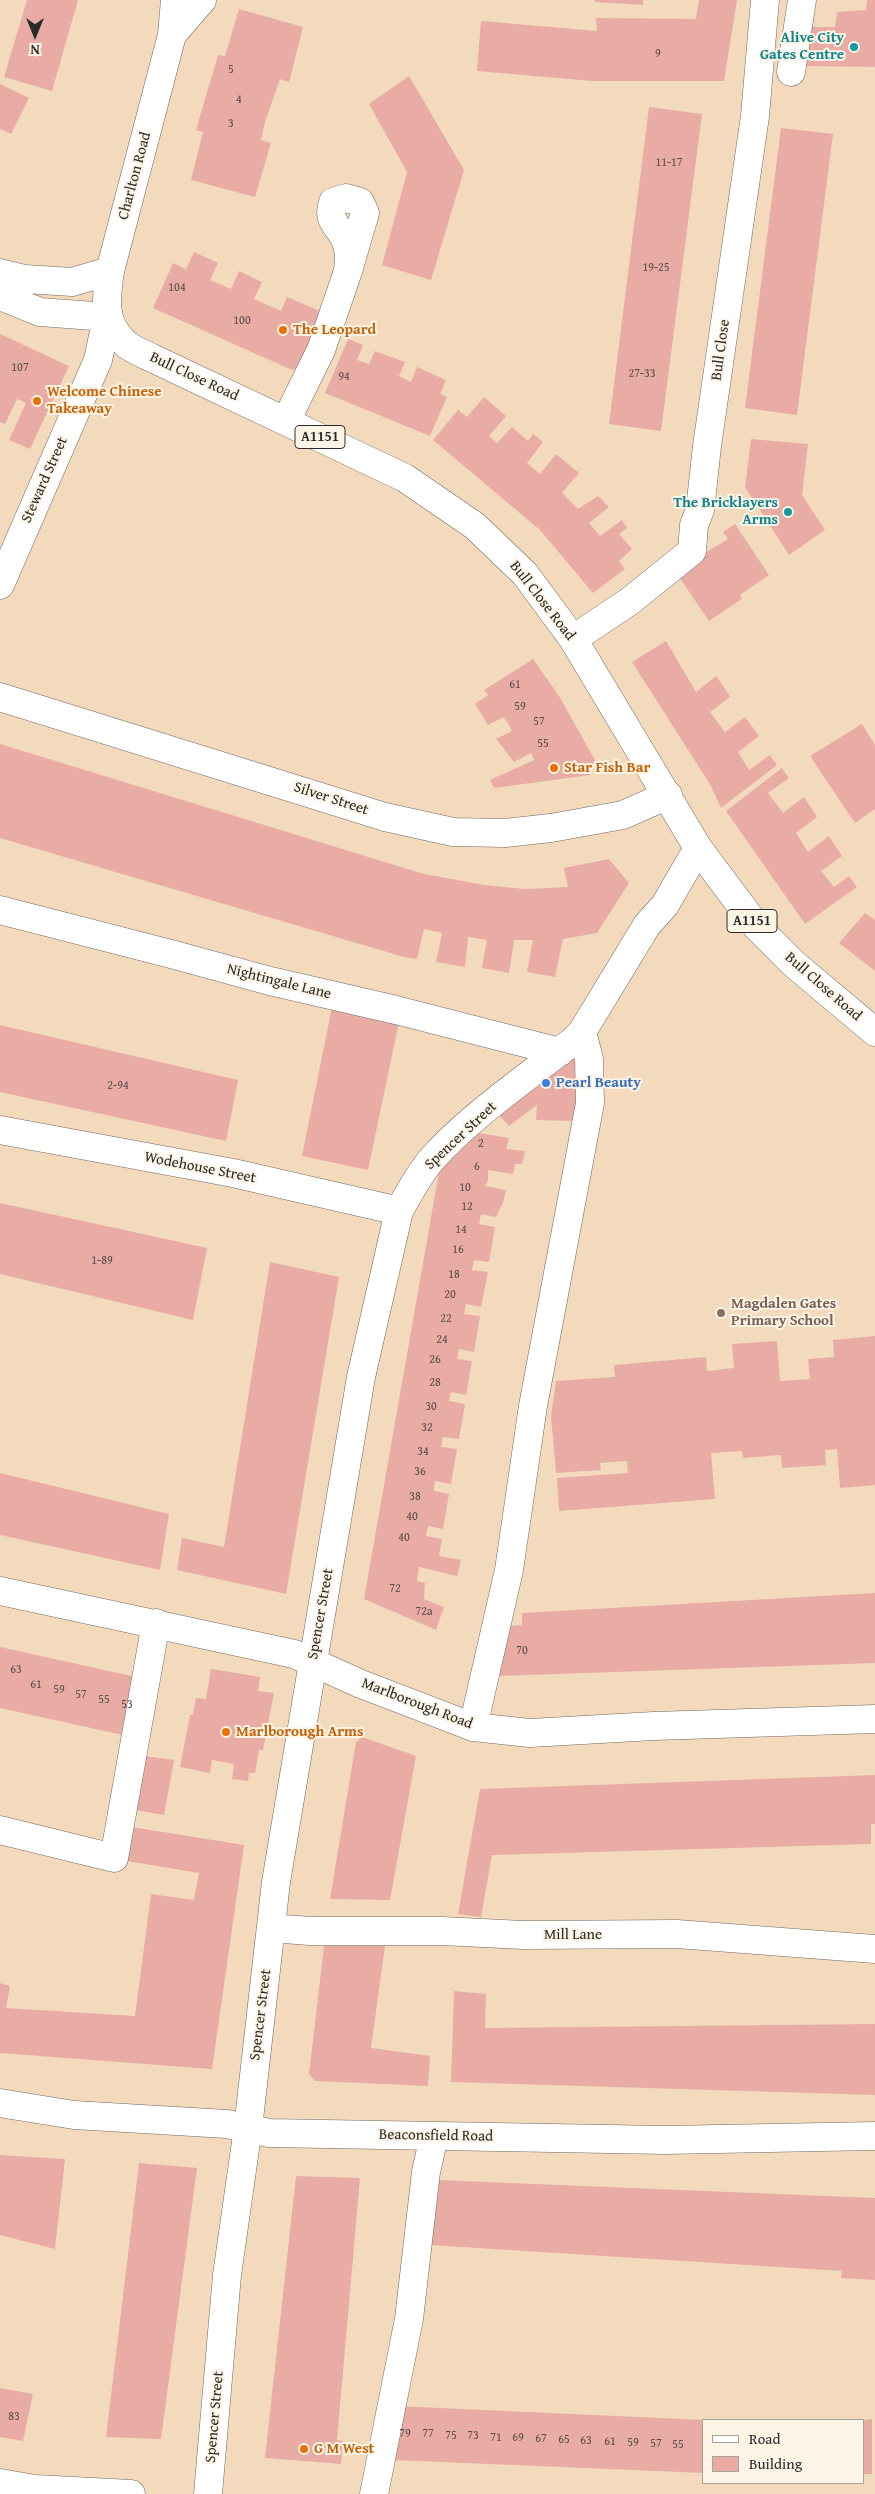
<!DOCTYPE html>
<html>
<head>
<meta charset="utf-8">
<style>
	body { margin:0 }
	#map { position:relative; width:875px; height:2494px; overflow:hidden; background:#f4dabd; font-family:"Gentium Book Plus",serif }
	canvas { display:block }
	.legend { position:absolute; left:702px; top:2419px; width:162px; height:65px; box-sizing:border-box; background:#fcf5e5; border:1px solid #a8a49b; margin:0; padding:6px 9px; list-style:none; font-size:15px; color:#2b2b2b }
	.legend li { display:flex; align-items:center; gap:10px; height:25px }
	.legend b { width:25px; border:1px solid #a8a49b }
	.north { position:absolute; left:10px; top:10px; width:50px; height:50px; -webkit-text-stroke:4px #fcf5e5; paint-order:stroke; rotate:180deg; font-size:14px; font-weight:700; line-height:20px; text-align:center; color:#2b2b2b }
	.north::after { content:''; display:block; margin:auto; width:18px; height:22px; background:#2b2b2b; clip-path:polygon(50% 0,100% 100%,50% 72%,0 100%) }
</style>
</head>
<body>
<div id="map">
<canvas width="875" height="2494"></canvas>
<ul class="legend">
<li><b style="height:6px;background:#fff"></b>Road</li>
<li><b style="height:14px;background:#e8aca5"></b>Building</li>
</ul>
<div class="north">N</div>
</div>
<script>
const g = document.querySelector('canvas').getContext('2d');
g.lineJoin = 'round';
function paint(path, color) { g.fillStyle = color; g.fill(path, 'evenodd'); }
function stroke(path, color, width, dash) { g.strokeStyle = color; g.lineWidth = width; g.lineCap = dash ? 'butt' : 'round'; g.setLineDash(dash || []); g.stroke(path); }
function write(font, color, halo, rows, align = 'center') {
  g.font = font + ' "Gentium Book Plus",serif'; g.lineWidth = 4; g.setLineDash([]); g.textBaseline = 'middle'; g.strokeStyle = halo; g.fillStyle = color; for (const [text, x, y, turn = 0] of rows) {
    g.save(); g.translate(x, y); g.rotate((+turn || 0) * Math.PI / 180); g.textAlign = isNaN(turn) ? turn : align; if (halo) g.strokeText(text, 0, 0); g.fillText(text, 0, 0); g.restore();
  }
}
const building = new Path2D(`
	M 27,0 L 78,0 L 52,91 L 4,77 Z
	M 595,0 L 643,0 L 643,5 L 595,2 Z
	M 699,0 L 737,0 L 724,81 L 592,81 L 477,71 L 481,21 L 597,31 L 596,18 L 696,19 Z
	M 867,0 L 875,0 L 875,67 L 806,66 L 811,27 L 835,27 L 837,12 L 866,10 Z
	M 239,9 L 303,27 L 289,82 L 280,79 L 265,122 L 261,140 L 271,143 L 255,197 L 191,180 L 203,132 L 196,130 L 218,55 L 225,56 Z
	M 409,76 L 464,170 L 431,280 L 382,265 L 407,172 L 369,104 Z
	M 0,84 L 29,98 L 11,134 L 0,129 Z
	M 649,107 L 702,114 L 661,431 L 609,424 Z
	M 781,128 L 833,134 L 797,415 L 745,408 Z
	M 194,252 L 218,263 L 210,280 L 231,289 L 239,271 L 262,282 L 254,299 L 281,311 L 287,297 L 325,313 L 302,366 L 292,370 L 153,308 L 173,263 L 186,269 Z
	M 0,334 L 69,366 L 30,449 L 9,440 L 26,403 L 17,399 L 5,424 L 0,422 Z
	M 348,339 L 363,345 L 357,360 L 369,364 L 375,351 L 405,362 L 399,376 L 411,382 L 417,367 L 446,380 L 440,394 L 447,397 L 430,436 L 325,393 Z
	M 484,397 L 506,416 L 489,436 L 497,443 L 512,427 L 528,441 L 533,434 L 543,442 L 527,463 L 540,474 L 556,454 L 579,473 L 562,493 L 578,509 L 598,496 L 609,507 L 589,523 L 600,536 L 622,520 L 627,528 L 619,534 L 632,549 L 619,561 L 625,569 L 593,593 L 540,530 L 433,440 L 458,410 L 467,417 Z
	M 751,439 L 808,444 L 802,495 L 825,530 L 789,555 L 745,487 Z
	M 735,524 L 769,575 L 740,595 L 742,599 L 709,621 L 675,571 L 728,539 L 723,532 Z
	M 666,641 L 696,692 L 716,676 L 724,687 L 730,697 L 710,712 L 725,732 L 745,717 L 759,736 L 738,752 L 749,770 L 770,755 L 777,765 L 721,808 L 711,786 L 632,662 Z
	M 533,659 L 559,696 L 595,760 L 590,775 L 494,788 L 490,780 L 534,760 L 531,753 L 514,762 L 496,739 L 512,731 L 509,725 L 504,717 L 488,725 L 475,704 L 488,695 L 484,690 Z
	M 862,724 L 875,745 L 875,809 L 855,823 L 810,756 Z
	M 0,744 L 424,874 L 484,885 L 524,889 L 568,887 L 564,868 L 609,859 L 629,883 L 597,933 L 563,939 L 555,977 L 527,972 L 533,940 L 514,940 L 509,973 L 482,968 L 487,940 L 468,937 L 465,967 L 436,962 L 442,933 L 424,929 L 417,959 L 404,957 L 0,838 Z
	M 782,768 L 789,778 L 768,793 L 783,813 L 804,797 L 817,817 L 796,833 L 808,852 L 829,836 L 842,856 L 821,871 L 834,887 L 849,876 L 857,887 L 805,924 L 726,811 Z
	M 865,913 L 875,920 L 875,971 L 839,943 Z
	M 333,1002 L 400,1017 L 368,1170 L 302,1156 Z
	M 0,1025 L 238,1080 L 226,1141 L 0,1092 Z
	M 570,1048 L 582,1063 L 574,1121 L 536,1120 L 537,1105 L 509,1126 L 488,1104 Z
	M 466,1131 L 509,1138 L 506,1149 L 525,1151 L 522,1164 L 515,1164 L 513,1174 L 488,1170 L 488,1180 L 485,1186 L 506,1190 L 503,1203 L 496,1217 L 481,1214 L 479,1224 L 495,1227 L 492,1245 L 489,1262 L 474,1260 L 472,1270 L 488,1272 L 481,1307 L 466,1304 L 464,1314 L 480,1316 L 474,1352 L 459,1349 L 457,1359 L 472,1361 L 466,1395 L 451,1392 L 449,1401 L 465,1404 L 459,1439 L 443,1437 L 441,1447 L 457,1449 L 451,1484 L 435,1481 L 434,1486 L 434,1491 L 449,1494 L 443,1529 L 428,1526 L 426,1536 L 442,1539 L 439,1556 L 461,1560 L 457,1576 L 419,1567 L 417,1581 L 425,1583 L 424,1599 L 444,1607 L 436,1630 L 364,1599 L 439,1172 Z
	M 0,1203 L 207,1248 L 193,1320 L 0,1274 Z
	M 270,1262 L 339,1277 L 286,1594 L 177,1570 L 182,1538 L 224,1547 Z
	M 875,1336 L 875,1485 L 840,1488 L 837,1449 L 825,1450 L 826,1465 L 782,1468 L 781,1455 L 743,1458 L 742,1451 L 711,1453 L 715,1499 L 559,1511 L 557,1478 L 628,1473 L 627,1461 L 600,1463 L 601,1470 L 556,1473 L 551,1416 L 556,1381 L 615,1377 L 614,1365 L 706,1357 L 707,1371 L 734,1368 L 732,1344 L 777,1341 L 780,1381 L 810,1379 L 808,1359 L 834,1357 L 833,1340 Z
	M 0,1473 L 169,1514 L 160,1570 L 0,1535 Z
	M 875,1593 L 875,1663 L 499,1676 L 508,1626 L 522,1625 L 522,1613 Z
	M 0,1647 L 145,1679 L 132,1737 L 0,1708 Z
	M 211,1669 L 260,1677 L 258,1691 L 274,1693 L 263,1750 L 259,1750 L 255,1773 L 249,1773 L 248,1781 L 232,1779 L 234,1764 L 212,1760 L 210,1773 L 180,1767 L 190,1715 L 193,1715 L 196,1698 L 206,1699 Z
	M 362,1737 L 416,1756 L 390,1900 L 330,1899 L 356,1742 Z
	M 145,1756 L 174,1760 L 164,1815 L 135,1810 Z
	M 875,1775 L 875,1824 L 871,1824 L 871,1844 L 492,1855 L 481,1917 L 458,1914 L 480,1789 Z
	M 132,1827 L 244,1845 L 212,2069 L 0,2053 L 0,1983 L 10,1986 L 6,2008 L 135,2016 L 151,1894 L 194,1900 L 199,1873 L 127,1861 Z
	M 324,1946 L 385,1946 L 371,2048 L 430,2056 L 428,2086 L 315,2081 L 309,2074 Z
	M 454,1991 L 486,1994 L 485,2028 L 875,2024 L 875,2095 L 451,2082 Z
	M 0,2155 L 65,2159 L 55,2249 L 0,2235 Z
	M 139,2163 L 197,2168 L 161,2439 L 106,2437 Z
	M 296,2176 L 360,2178 L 337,2440 L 343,2441 L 341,2464 L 265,2458 Z
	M 438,2180 L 875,2198 L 875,2280 L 841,2278 L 842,2271 L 430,2245 Z
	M 0,2388 L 33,2394 L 23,2441 L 0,2437 Z
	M 395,2406 L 704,2420 L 704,2473 L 393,2460 Z
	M 872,2419 L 872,2474 L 864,2474 L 864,2420 Z`);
const minor = new Path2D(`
	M 791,72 L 802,0
	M 0,273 L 25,279 L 72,282 L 110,271
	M 0,296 L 40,312 L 107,317 L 98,360 L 0,585
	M 286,421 L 321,350 L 348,271 L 365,213 L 360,202 L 346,198 L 333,202 C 326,223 340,225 346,242 C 350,252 349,260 348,271
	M 573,639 L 630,601 L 692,551 L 694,525 L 700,510 L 707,446 L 755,116 L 765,0
	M 0,697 L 385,817 L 453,832 L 505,833 L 551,828 L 623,815 L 668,795
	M 0,910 L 171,954 L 270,981 L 396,1010 L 560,1052
	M 0,1130 L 233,1173 L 399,1211
	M 0,1591 L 294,1654 L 361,1684 L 473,1727 L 530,1733 L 654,1726 L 875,1719
	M 473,1727 L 509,1570 L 533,1406 L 590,1103 L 589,1059 L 582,1032
	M 0,1830 L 114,1858 L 156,1623
	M 271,1928 L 310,1931 L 442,1931 L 523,1935 L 677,1934 L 875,1949
	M 0,2103 L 74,2115 L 227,2124 L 269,2133 L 665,2140 L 875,2136
	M 0,2483 L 35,2489 L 131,2494
	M 208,2494 L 227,2275 L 248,2128 L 276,1882 L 361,1377 L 399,1211 C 409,1193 419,1174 432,1159 C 469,1117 529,1076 573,1041 L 582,1032 L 647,925 L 665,905 L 698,848
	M 374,2494 L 409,2319 L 426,2172 L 434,2136`);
const major = new Path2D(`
	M 175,0 L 172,35 L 110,271 C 106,298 102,322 125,343 C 132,350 144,354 152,358 L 405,478 L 475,526 L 525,574 L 573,639 L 698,848 L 757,927 L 794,964 L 875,1032
	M 172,35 L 202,0`);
const markers = [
	[854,47,5,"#0f9aa8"],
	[283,330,5,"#e8710a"],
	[37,401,5,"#e8710a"],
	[788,512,5,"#0f9aa8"],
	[554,768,5,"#e8710a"],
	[546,1083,5,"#3f7fe0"],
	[721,1313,5,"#8d6e63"],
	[226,1732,5,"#e8710a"],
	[304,2449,5,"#e8710a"]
];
const numberNames = [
	["9",658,54],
	["5",231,70],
	["4",239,100],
	["3",231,124],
	["11-17",669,163],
	["19-25",656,268],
	["104",177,288],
	["100",242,321],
	["107",20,368],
	["27-33",642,374],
	["94",344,377],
	["61",515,685],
	["59",520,707],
	["57",539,722],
	["55",543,744],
	["2-94",118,1086],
	["2",481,1144],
	["6",477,1167],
	["10",465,1188],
	["12",467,1207],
	["14",461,1230],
	["16",458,1250],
	["1-89",102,1261],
	["18",454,1275],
	["20",450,1295],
	["22",446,1319],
	["24",442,1340],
	["26",435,1360],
	["28",435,1383],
	["30",431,1407],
	["32",427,1428],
	["34",423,1452],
	["36",420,1472],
	["38",415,1497],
	["40",412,1517],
	["40",404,1538],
	["72",395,1589],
	["72a",424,1612],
	["70",522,1651],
	["63",16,1670],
	["61",36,1685],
	["59",59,1690],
	["57",81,1695],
	["55",104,1700],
	["53",127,1705],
	["83",14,2417],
	["79",405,2434],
	["77",428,2434],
	["75",451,2436],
	["73",473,2436],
	["71",496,2438],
	["69",518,2438],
	["67",541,2439],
	["65",564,2440],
	["63",586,2441],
	["61",610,2442],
	["59",633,2443],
	["57",656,2444],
	["55",678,2445]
];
const shields = [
	[320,437,50],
	[752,921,50]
];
const shieldNames = [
	["A1151",320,437],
	["A1151",752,921]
];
const cultureNames = [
	["Alive City",844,38],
	["Gates Centre",844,55],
	["The Bricklayers",778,503],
	["Arms",778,520]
];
const streetNames = [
	["Charlton Road",135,176,-75],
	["Bull Close",721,350,-82],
	["Bull Close Road",194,377,25],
	["Steward Street",45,480,-66],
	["Bull Close Road",542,601,52],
	["Silver Street",331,799,18],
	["Nightingale Lane",279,982,14],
	["Bull Close Road",823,987,41],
	["Spencer Street",461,1136,-43],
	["Wodehouse Street",200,1168,11],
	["Spencer Street",321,1614,-80],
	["Marlborough Road",417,1704,21],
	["Mill Lane",573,1935],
	["Spencer Street",261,2015,-83],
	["Beaconsfield Road",436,2136,1],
	["Spencer Street",215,2417,-85]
];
const foodNames = [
	["The Leopard",293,330],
	["Welcome Chinese",47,392],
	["Takeaway",47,409],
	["Star Fish Bar",564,768],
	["Marlborough Arms",236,1732],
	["G M West",314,2449]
];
const shopNames = [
	["Pearl Beauty",556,1083]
];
const educationNames = [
	["Magdalen Gates",731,1304],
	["Primary School",731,1321]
];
paint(building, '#e8aca5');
stroke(minor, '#71685e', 29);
stroke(major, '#71685e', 29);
stroke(minor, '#fff', 28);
stroke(major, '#fff', 28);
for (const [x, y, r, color] of markers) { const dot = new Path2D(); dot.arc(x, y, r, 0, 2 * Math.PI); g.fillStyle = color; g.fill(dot); stroke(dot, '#fcf5e5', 2); }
write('12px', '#5a4b4a', null, numberNames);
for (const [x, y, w] of shields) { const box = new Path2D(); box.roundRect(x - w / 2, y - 11.5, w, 23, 4); g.fillStyle = '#fcf5e5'; g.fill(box); stroke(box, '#2b2b2b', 1); }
write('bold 14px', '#2b2b2b', null, shieldNames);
write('bold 15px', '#0d838f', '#fcf5e5', cultureNames, 'right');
write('15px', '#2b2b2b', '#fcf5e5', streetNames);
write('bold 15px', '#c56008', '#fcf5e5', foodNames, 'left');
write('bold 15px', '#366cbe', '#fcf5e5', shopNames, 'left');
write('bold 15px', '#785e54', '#fcf5e5', educationNames, 'left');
</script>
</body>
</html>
